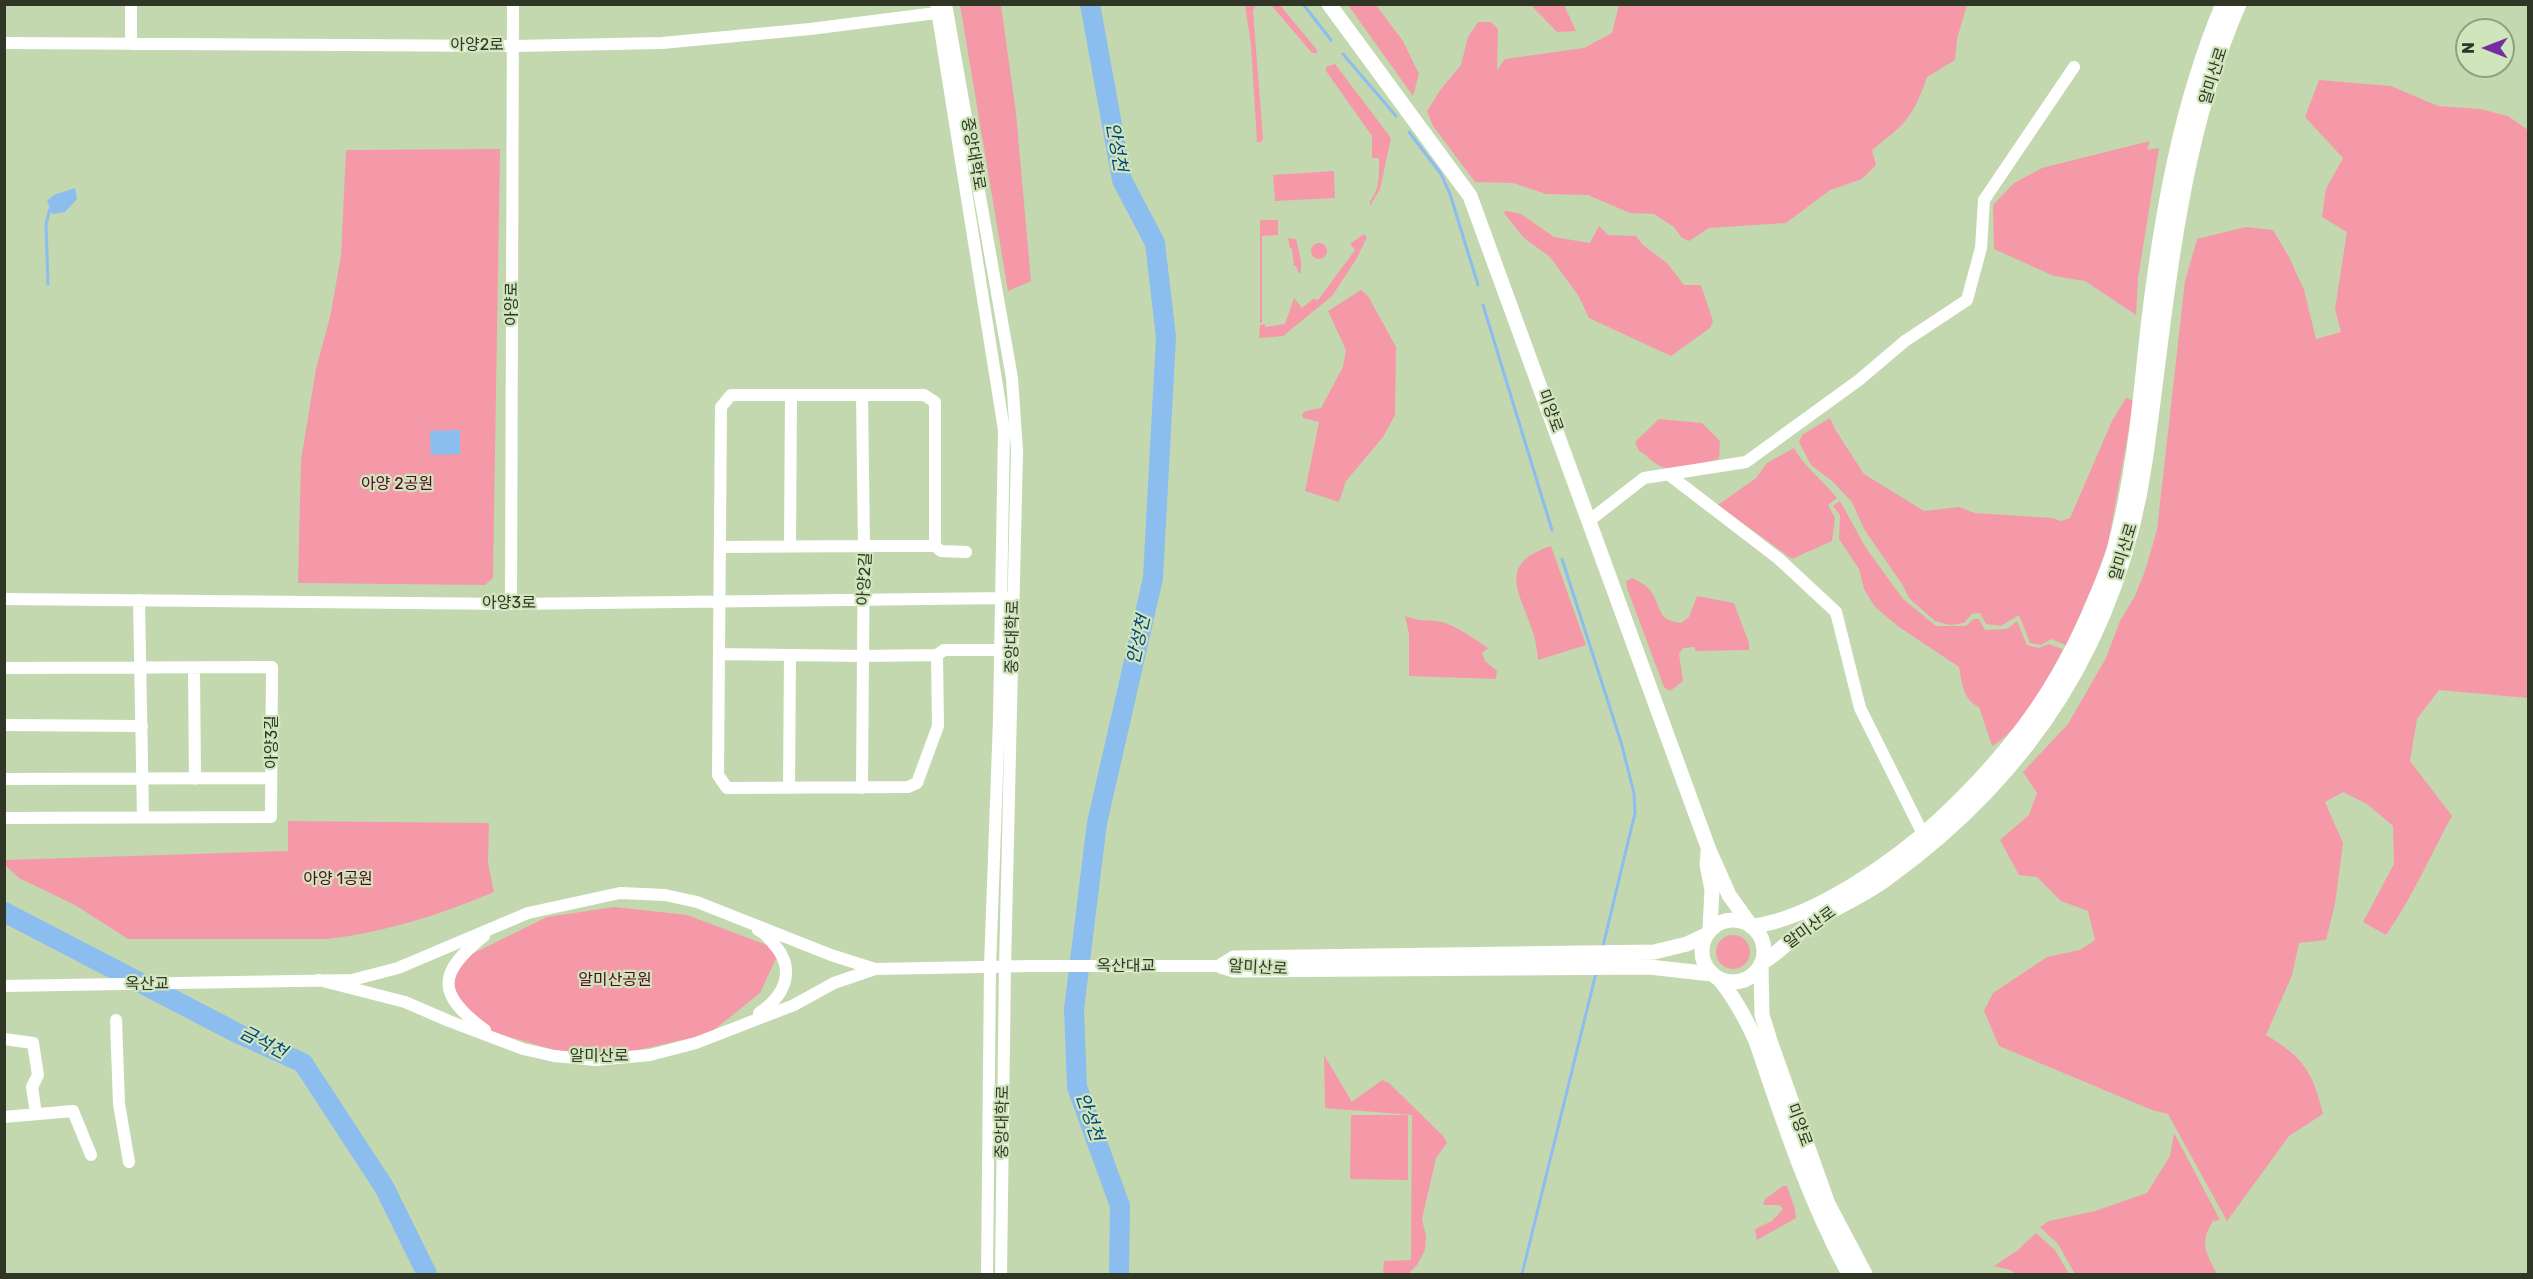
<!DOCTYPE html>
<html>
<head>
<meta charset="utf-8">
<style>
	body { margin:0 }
	#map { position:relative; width:2533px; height:1279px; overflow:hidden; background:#c4d8af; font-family:Rubik,sans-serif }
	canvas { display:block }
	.frame { position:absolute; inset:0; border:6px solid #2f3626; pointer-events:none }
	.north { position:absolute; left:2455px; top:18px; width:60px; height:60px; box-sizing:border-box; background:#d0e5bc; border:2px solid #909f80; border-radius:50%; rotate:270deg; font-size:16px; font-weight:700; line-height:24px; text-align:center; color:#2f3626 }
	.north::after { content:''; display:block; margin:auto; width:21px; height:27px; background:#752ea1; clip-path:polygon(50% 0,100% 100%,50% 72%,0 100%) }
</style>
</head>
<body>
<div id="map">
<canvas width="2533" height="1279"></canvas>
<div class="frame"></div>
<div class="north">N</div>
</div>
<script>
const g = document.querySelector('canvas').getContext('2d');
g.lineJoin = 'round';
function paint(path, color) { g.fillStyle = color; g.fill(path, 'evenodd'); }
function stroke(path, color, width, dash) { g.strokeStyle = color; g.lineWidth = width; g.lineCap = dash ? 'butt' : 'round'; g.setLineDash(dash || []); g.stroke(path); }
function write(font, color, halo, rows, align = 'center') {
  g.font = font + ' Rubik,"Noto Sans KR",sans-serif'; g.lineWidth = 4.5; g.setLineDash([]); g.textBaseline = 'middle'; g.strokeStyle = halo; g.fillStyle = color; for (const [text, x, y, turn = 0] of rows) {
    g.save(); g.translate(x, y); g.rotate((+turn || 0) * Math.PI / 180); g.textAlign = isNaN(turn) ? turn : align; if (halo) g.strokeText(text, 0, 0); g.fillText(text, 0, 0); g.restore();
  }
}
const green = new Path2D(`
	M 1692,4 L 1967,5 L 1957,39 L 1955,60 L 1927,77 C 1913,118 1905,124 1872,150 L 1876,165 L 1862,179 L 1830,190 L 1786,223 L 1709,228 L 1689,241 L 1682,238 L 1674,227 L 1654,214 L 1630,213 L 1588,195 L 1546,194 L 1513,183 L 1475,182 L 1433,126 L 1427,111 L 1441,89 L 1461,65 L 1468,37 L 1478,22 L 1491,22 L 1498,29 L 1497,70 L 1505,59 L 1584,48 L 1612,33 L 1619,5 Z
	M 960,5 L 1001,5 L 1016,113 L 1031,281 L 1008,291 Z
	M 1245,5 L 1256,5 L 1253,11 L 1263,139 L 1261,142 L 1257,142 L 1251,45 Z
	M 1271,5 L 1280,5 L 1317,50 L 1317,53 L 1312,53 Z
	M 1348,5 L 1376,5 L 1403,41 L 1419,74 L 1413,96 Z
	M 1531,5 L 1564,5 L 1576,31 L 1557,32 Z
	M 1335,64 L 1391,138 L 1380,189 L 1370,206 L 1370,201 C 1380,190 1379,172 1379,158 L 1372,158 L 1372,136 L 1326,71 L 1326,67 Z
	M 2319,80 L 2391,86 L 2438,106 L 2480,109 L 2508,116 L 2528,130 L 2528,698 L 2439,690 L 2417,719 L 2410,761 L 2452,816 C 2430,856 2412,898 2386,935 L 2363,922 L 2394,864 L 2393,826 L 2367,804 L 2343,792 L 2325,802 L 2343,843 L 2335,904 L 2326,940 L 2299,943 L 2292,975 L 2266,1035 C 2303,1057 2313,1072 2323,1114 L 2289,1136 L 2227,1221 L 2168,1114 L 2152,1110 L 1999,1046 L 1984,1011 L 1993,993 L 2047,957 L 2080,950 L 2095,940 L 2088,911 L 2061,901 L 2037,877 L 2019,875 L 2000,840 L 2029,815 L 2037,793 L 2023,772 L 2068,724 L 2106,658 L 2120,621 L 2135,596 L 2145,571 L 2157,530 L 2185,281 L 2197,239 L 2246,227 L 2273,230 L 2289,257 L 2304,290 L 2316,339 L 2341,332 L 2335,309 L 2347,232 L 2322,217 L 2326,189 L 2343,158 L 2305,117 Z
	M 2150,141 L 2147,150 L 2159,148 L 2138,278 L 2136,315 L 2085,281 L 2054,276 L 1994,249 L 1993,205 L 2014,183 L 2042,168 Z
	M 500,149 L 493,578 L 485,585 L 298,583 L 301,460 L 316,369 L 330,317 L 341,256 L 346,150 Z
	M 1334,171 L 1335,198 L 1275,201 L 1273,175 Z
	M 1507,211 L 1521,214 L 1554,237 L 1590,243 L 1599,226 L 1608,235 L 1636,236 L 1643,245 L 1667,263 L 1684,285 L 1701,285 L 1713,321 L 1710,328 L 1671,356 L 1589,318 L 1578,295 L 1550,257 L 1524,238 L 1503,212 Z
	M 1260,220 L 1278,220 L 1278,235 L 1262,236 L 1262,323 L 1260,323 Z
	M 1364,234 L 1367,237 L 1357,258 L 1332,296 L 1283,336 L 1259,338 L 1260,325 L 1265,324 L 1265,327 L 1285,324 L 1294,298 L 1302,308 L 1313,299 L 1318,300 L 1355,250 L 1350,244 Z
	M 1288,238 L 1296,239 L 1301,261 L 1301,272 L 1299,274 L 1296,266 L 1294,266 L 1292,249 L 1290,248 Z
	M1311 251a8 8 0 1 1 16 0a8 8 0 1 1-16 0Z
	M 1361,290 L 1368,296 L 1396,347 L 1395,415 L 1383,437 L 1346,481 L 1339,502 L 1305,491 L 1319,422 L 1303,418 L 1302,414 L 1306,411 L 1321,408 L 1343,367 L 1346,350 L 1328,311 Z
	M 2126,398 L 2134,401 L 2108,544 L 2092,588 L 2066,645 L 2051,639 L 2041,645 L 2030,643 L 2019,615 L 2001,626 L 1986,624 L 1980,613 L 1972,614 L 1964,623 L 1950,625 L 1935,621 L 1909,598 L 1902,584 L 1864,529 L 1852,502 L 1832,481 L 1811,465 L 1799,442 L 1802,435 L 1830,418 L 1836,431 L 1864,474 L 1924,511 L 1959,507 L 1975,513 L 2052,518 L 2061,521 L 2070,518 L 2112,421 Z
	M 1659,419 L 1702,423 L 1720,441 L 1719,459 C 1706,462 1675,471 1662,467 C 1654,464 1647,455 1639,451 L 1635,442 Z
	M 1794,448 C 1805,468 1823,480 1837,498 L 1828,505 L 1835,518 L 1832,541 L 1792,559 L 1718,505 L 1756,478 L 1767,463 Z
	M 1840,501 L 1866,548 L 1903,599 L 1936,626 L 1966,626 L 1974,619 L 1979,619 L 1985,630 L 2007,629 L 2017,621 L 2027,645 L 2039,648 L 2048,644 L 2063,649 C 2049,677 2019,732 1992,746 L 1979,707 C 1963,700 1962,683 1959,667 L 1899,627 L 1875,607 L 1864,589 L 1859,569 L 1839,539 L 1840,515 L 1833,506 Z
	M 1551,546 L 1586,645 L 1538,660 C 1537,651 1536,641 1533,632 C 1521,594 1495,564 1551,546 Z
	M 1632,578 C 1640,582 1647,585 1652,593 C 1662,609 1657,620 1681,623 L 1689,617 L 1697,596 L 1734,603 L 1749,643 L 1749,650 L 1696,651 L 1694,647 L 1683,648 L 1679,654 L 1683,681 L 1670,691 L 1664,687 L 1627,588 L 1626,581 Z
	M 1405,616 C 1418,622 1429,619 1442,622 C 1459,627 1474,639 1488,648 L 1482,653 L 1485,661 L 1497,671 L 1496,679 L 1409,676 L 1409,634 Z
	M 288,821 L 489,823 L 488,863 L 494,892 C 440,915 386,932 327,939 L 128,939 L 75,905 L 19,878 L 5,865 L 5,860 L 288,851 Z
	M 614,907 L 687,915 L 780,950 L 760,993 L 709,1034 L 629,1052 L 565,1053 L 468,1025 L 451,991 L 460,960 L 547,917 Z
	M1716 952a17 17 0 1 1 34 0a17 17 0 1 1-34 0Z
	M 1324,1055 L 1352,1102 C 1362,1094 1372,1088 1382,1080 L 1389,1083 L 1443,1136 L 1447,1143 L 1436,1158 L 1422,1219 L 1426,1236 L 1425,1250 L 1417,1265 L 1408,1274 L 1383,1274 L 1384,1261 L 1411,1260 L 1412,1115 L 1325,1108 Z
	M 1351,1115 L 1408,1115 L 1408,1180 L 1350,1179 Z
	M 2174,1133 L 2220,1220 L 2213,1221 C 2199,1243 2206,1253 2217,1274 L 2075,1274 L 2058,1244 L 2040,1227 L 2049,1221 L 2095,1211 L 2147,1193 L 2170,1156 Z
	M 1783,1186 L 1787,1186 L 1795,1209 L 1796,1218 L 1757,1240 L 1755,1229 L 1772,1221 L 1783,1209 L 1779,1205 L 1763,1205 L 1765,1199 Z
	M 2036,1233 L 2055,1250 L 2069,1274 L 2016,1274 L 2010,1270 L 1994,1266 L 2018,1250 Z`);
const water = new Path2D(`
	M 75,188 L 77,199 L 65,212 L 52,214 L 47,201 L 54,195 Z
	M 460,430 L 460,454 L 431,455 L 430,431 Z`);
const stream = new Path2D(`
	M 1303,4 L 1331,40
	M 1343,54 L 1396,116
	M 1409,132 L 1441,174 L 1450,194 L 1478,285
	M 48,284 L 46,224 L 50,209
	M 1483,305 L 1552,530
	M 1562,559 L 1621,742 L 1634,793 L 1635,813 L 1603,946
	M 1522,1274 L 1596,973`);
const river = new Path2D(`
	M 1090,4 L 1122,180 L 1155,243 L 1166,337 L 1153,578 L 1097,823 L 1074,1009 L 1077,1087 L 1120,1206 L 1119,1274
	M 4,912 L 239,1034 L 303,1063 L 384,1187 L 427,1274`);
const minor = new Path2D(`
	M 936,4 L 1004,430 L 999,719 L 990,967 L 987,1274
	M 946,4 L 1012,378 L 1017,451 L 1005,967 L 1001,1274
	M 4,43 L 514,46 L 662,43 L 810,29 L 944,12
	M 131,44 L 131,4
	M 731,395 L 924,395 L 935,402 L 935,546 L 864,546 L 863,656 L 937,655 L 938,726 L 917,783 L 908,787 L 727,788 L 718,775 L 721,407 Z
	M 1668,474 L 1779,559 L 1836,612 L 1860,708 L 1923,834
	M 1590,520 L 1644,478 L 1746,462 L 1859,380 L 1905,341 L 1967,300 L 1981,248 L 1984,200 L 2074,67
	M 790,546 L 791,395
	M 935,546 L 941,551 L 966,552
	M 720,547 L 864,546 L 862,395
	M 4,599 L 511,604 L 1008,598
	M 139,600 L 143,817
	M 511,604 L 513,4
	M 719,654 L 863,656 L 862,788
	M 937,655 L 944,650 L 1000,650
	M 4,668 L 272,667 L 271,817 L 4,818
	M 194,668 L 195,779
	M 4,725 L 142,726
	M 4,779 L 271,778
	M 789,788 L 790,655
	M 758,930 C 764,933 768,937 772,942 C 797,968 786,995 759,1013
	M 484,936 C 437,973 436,994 485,1030
	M 319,980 L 405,1002 L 449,1021 L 523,1049 L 554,1056 L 596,1060 L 650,1055 L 696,1043 L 794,1005 L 834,983 L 875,969 L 1032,966 L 1221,966
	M 4,986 L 352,980 L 398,968 L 528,913 L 620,893 L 665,895 L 697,902 L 831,955 L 875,969
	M 116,1020 L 119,1104 L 129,1162
	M 4,1039 L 33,1043 L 38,1075 L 32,1087 L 36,1114
	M 4,1117 L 73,1111 L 91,1155`);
const major = new Path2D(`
	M 1329,4 L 1470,196 L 1709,850 L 1729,895 L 1749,923
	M 1708,853 L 1707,864 L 1712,890 L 1710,929
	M1702 951a31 31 0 1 1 62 0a31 31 0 1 1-62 0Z
	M 1754,926 C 1813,918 1894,862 1938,821 C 2008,756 2058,690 2094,602 C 2101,585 2109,568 2114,550 C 2134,478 2140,401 2148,327 C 2161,217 2180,106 2223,4
	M 1763,962 C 1783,950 1797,932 1816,920 C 1840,905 1867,894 1889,877 C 2032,773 2119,638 2145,462 C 2167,308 2176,149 2239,4
	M 1221,966 L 1234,970 L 1649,967 L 1712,974
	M 1221,966 L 1234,958 L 1654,952 L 1687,944 L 1706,935
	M 1761,967 L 1762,1015 L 1770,1041 L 1828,1204 L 1865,1274
	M 1719,979 C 1735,998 1746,1019 1756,1041 C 1783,1121 1809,1200 1849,1274`);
const streetNames = [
	["아양2로",477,45],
	["알미산로",2214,76,-73],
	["중앙대학로",973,154,80],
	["아양로",512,304,-90],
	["미양로",1550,411,70],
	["알미산로",2124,552,-73],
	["아양2길",865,579,-87],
	["아양3로",509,603],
	["중앙대학로",1013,637,-89],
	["아양3길",272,742,-90],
	["알미산로",1810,928,-36],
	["옥산대교",1126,966],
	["알미산로",1258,968,3],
	["옥산교",147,984],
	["알미산로",599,1056],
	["중앙대학로",1003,1122,-89],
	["미양로",1799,1125,70]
];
const parkNames = [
	["아양 2공원",397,484],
	["아양 1공원",338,879],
	["알미산공원",615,980]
];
const waterNames = [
	["안성천",1116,147,80],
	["안성천",1139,640,-77],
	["금석천",263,1043,27],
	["안성천",1089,1117,71]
];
paint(green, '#f599a9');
paint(water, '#8bbdef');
stroke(stream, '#8bbdef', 3);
stroke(river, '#8bbdef', 20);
stroke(minor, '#fff', 12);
stroke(major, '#fff', 15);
write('16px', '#2f3626', '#d0e5bc', streetNames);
write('16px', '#530620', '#d0e5bc', parkNames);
write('italic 18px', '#00457a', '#d0e5bc', waterNames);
</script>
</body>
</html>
